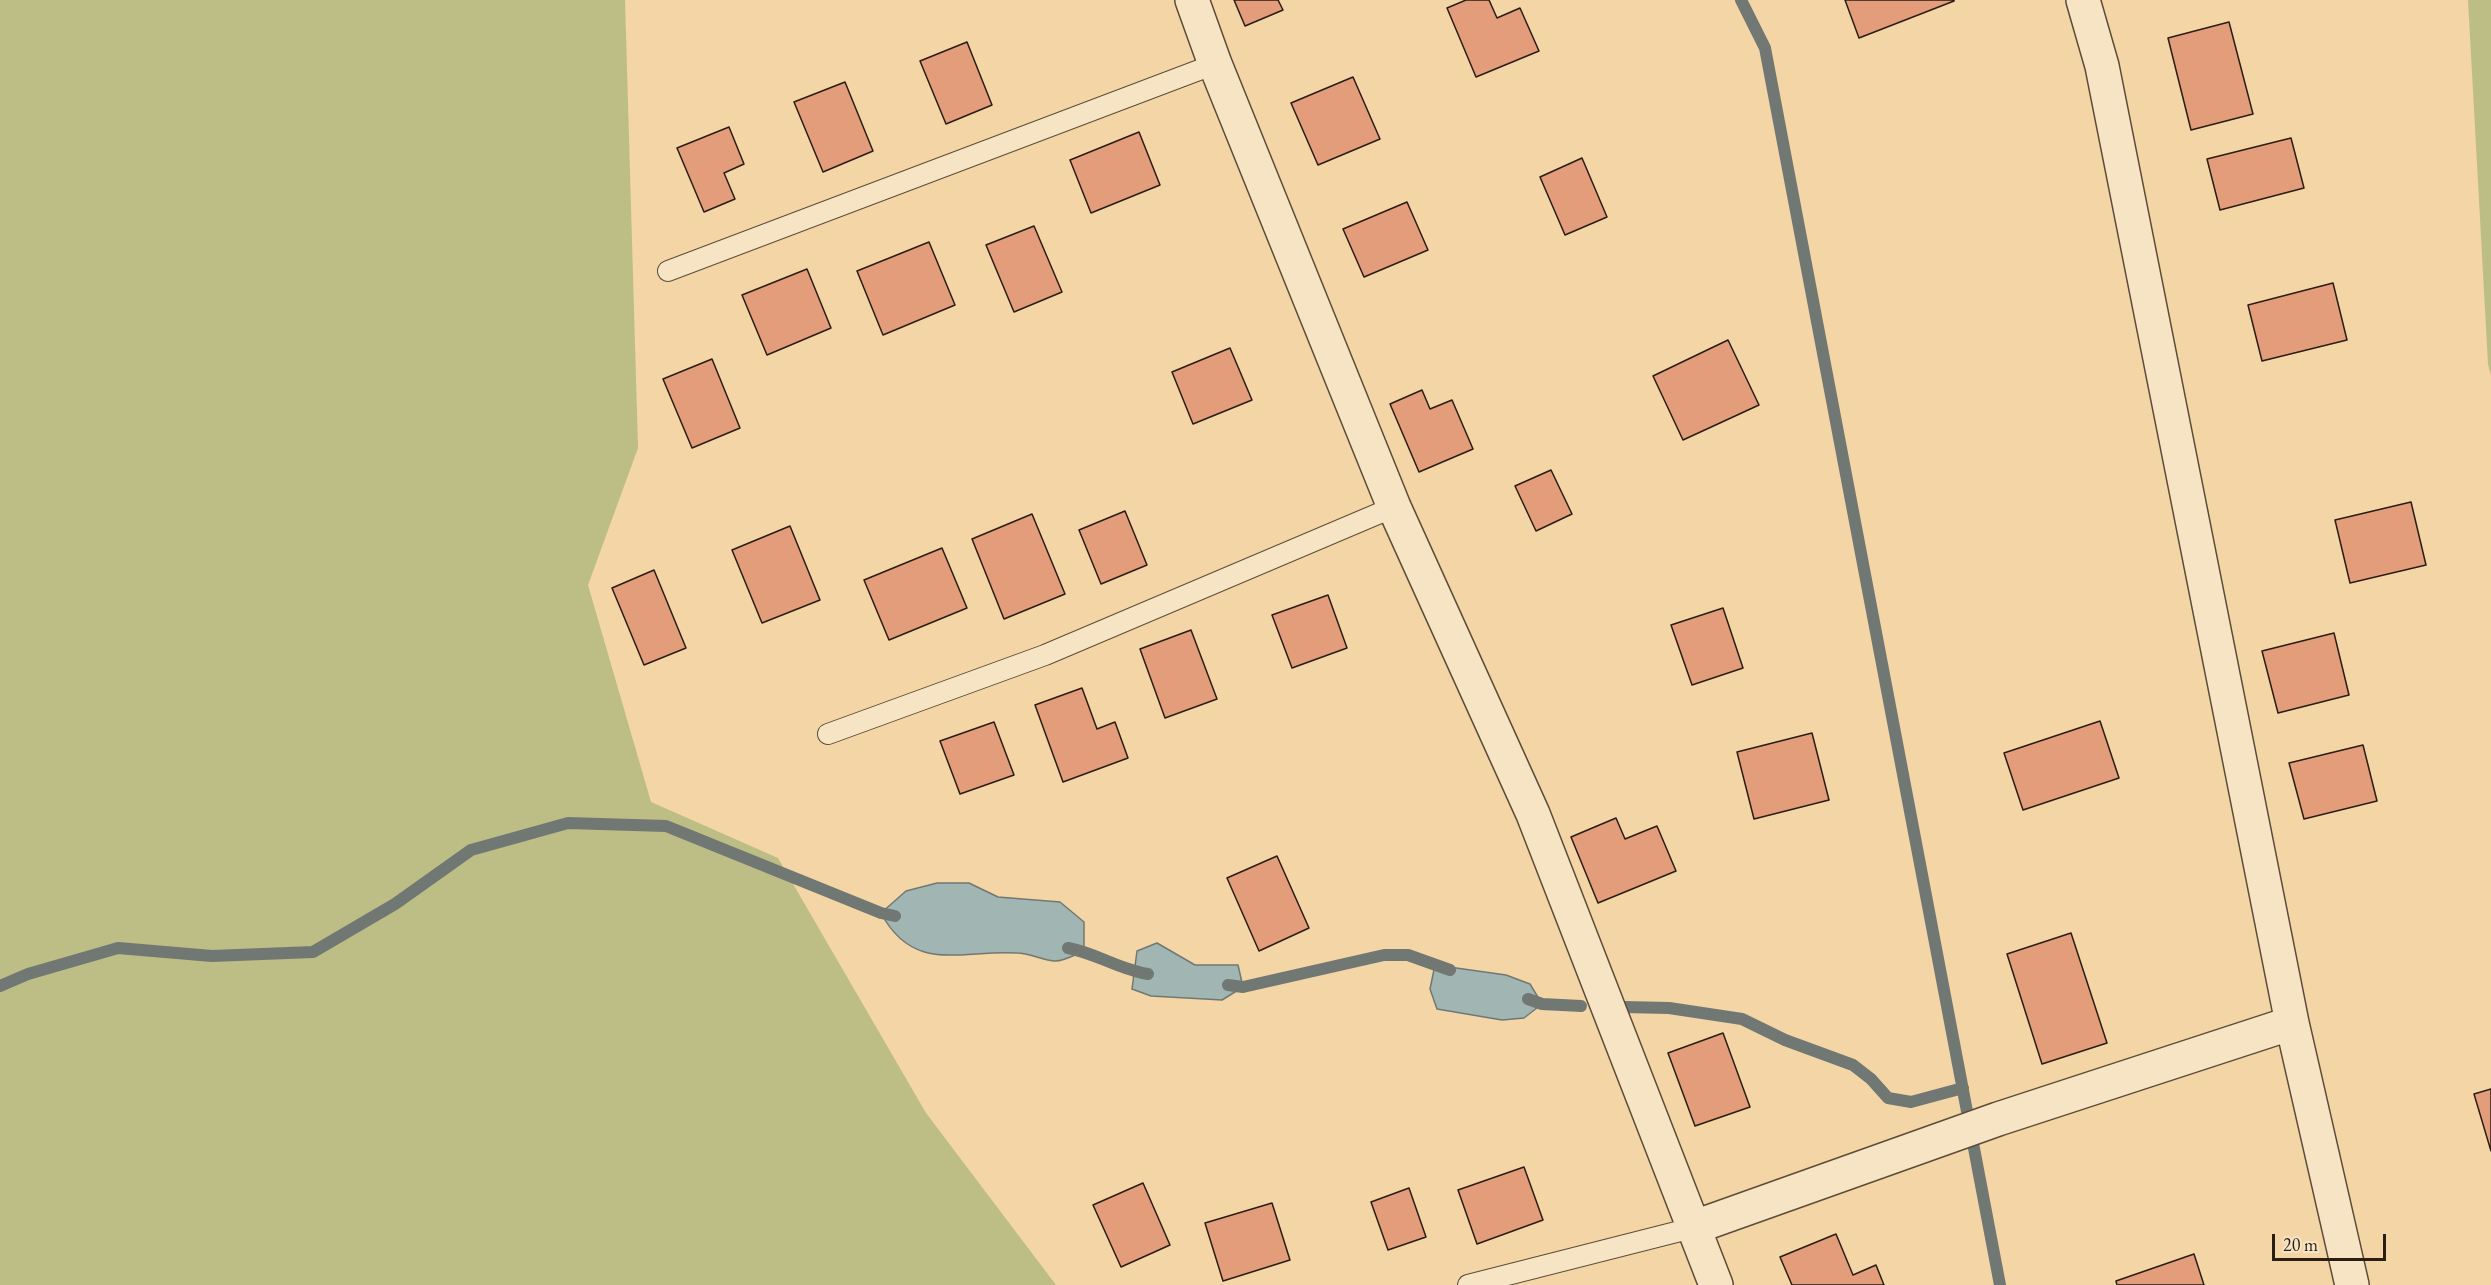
<!DOCTYPE html>
<html>
<head>
<meta charset="utf-8">
<style>
	body { margin:0 }
	#map { position:relative; width:2491px; height:1285px; overflow:hidden; background:#f3d5a6; font-family:"EB Garamond",serif }
	canvas { display:block }
	.scale { position:absolute; left:2272px; top:1234px; width:114px; height:27px; box-sizing:border-box; border:3px solid #291d14; border-top:0; padding-left:8px; font-size:18px; line-height:21px; white-space:nowrap; color:#291d14; -webkit-text-stroke:4px #f7e4c5; paint-order:stroke }
</style>
</head>
<body>
<div id="map">
<canvas width="2491" height="1285"></canvas>
<div class="scale">20 m</div>
</div>
<script>
const g = document.querySelector('canvas').getContext('2d');
g.lineJoin = 'round';
function paint(path, color) { g.fillStyle = color; g.fill(path, 'evenodd'); }
function stroke(path, color, width, dash) { g.strokeStyle = color; g.lineWidth = width; g.lineCap = dash ? 'butt' : 'round'; g.setLineDash(dash || []); g.stroke(path); }
const green = new Path2D(`
	M 0,0 L 625,0 L 638,448 L 588,585 L 651,802 L 778,858 L 926,1113 L 1056,1285 L 0,1285 Z
	M 2468,0 L 2491,0 L 2491,376 L 2488,364 Z`);
const water = new Path2D(`
	M 937,883 L 969,883 L 998,897 L 1060,902 L 1084,922 L 1084,951 C 1076,954 1063,962 1054,961 C 1041,960 1030,953 1017,953 C 963,949 914,975 881,913 L 906,891 Z
	M 1157,943 L 1195,965 L 1238,965 L 1243,987 L 1222,1000 L 1151,996 L 1132,989 L 1137,951 Z
	M 1435,965 L 1506,975 L 1530,984 L 1542,1004 L 1524,1018 L 1502,1020 L 1437,1009 L 1430,989 Z`);
const stream = new Path2D(`
	M 1741,0 L 1765,48 L 2000,1285
	M 1068,948 C 1096,953 1120,970 1148,974
	M 1228,985 L 1243,987 L 1384,955 L 1408,955 L 1450,970
	M 0,986 L 28,974 L 118,948 L 212,956 L 313,952 L 395,904 L 471,850 L 568,823 L 666,826 L 881,913 L 895,916
	M 1528,999 L 1542,1004 L 1581,1006
	M 1623,1007 L 1669,1008 L 1742,1019 L 1785,1040 L 1853,1065 L 1871,1079 L 1888,1098 L 1911,1102 L 1963,1088`);
const building = new Path2D(`
	M 1234,0 L 1278,0 L 1283,10 L 1245,26 Z
	M 1466,0 L 1489,0 L 1497,18 L 1520,8 L 1539,51 L 1476,77 L 1447,8 Z
	M 1845,0 L 1954,0 L 1954,1 L 1859,38 Z
	M 2229,22 L 2253,114 L 2191,130 L 2168,38 Z
	M 967,42 L 992,105 L 946,124 L 920,61 Z
	M 1353,77 L 1380,139 L 1318,165 L 1291,103 Z
	M 845,82 L 873,151 L 823,172 L 794,102 Z
	M 729,127 L 744,164 L 724,173 L 735,199 L 704,212 L 677,148 Z
	M 1139,132 L 1160,185 L 1091,213 L 1070,160 Z
	M 2291,138 L 2304,188 L 2220,210 L 2207,159 Z
	M 1582,158 L 1607,217 L 1565,235 L 1540,177 Z
	M 1407,202 L 1428,250 L 1364,277 L 1343,229 Z
	M 1034,226 L 1062,292 L 1014,312 L 986,245 Z
	M 929,242 L 955,305 L 883,335 L 857,271 Z
	M 807,269 L 831,328 L 767,355 L 742,295 Z
	M 2333,283 L 2347,340 L 2262,361 L 2248,305 Z
	M 1728,340 L 1759,405 L 1683,440 L 1653,376 Z
	M 1230,348 L 1252,400 L 1193,424 L 1172,372 Z
	M 712,359 L 740,428 L 692,448 L 663,379 Z
	M 1422,390 L 1430,409 L 1452,400 L 1473,449 L 1419,472 L 1390,404 Z
	M 1551,470 L 1572,514 L 1536,531 L 1515,486 Z
	M 2411,502 L 2426,565 L 2350,583 L 2335,520 Z
	M 1125,511 L 1147,565 L 1101,584 L 1079,530 Z
	M 1032,514 L 1065,594 L 1004,619 L 972,539 Z
	M 790,526 L 820,600 L 762,623 L 732,550 Z
	M 942,548 L 967,608 L 889,640 L 864,580 Z
	M 654,570 L 686,648 L 644,665 L 612,588 Z
	M 1328,595 L 1347,648 L 1292,668 L 1272,615 Z
	M 1723,608 L 1743,668 L 1692,685 L 1671,625 Z
	M 1191,630 L 1217,699 L 1165,718 L 1140,649 Z
	M 2334,633 L 2349,695 L 2278,713 L 2262,651 Z
	M 1082,688 L 1097,729 L 1115,722 L 1128,758 L 1063,782 L 1035,705 Z
	M 2100,721 L 2119,778 L 2023,810 L 2004,753 Z
	M 994,722 L 1014,775 L 960,794 L 940,741 Z
	M 1812,733 L 1829,800 L 1754,819 L 1737,752 Z
	M 2363,745 L 2377,801 L 2304,819 L 2289,763 Z
	M 1616,818 L 1625,839 L 1657,826 L 1676,871 L 1598,903 L 1571,837 Z
	M 1277,856 L 1309,928 L 1259,951 L 1227,878 Z
	M 2071,933 L 2107,1043 L 2042,1064 L 2007,954 Z
	M 1723,1033 L 1750,1107 L 1695,1126 L 1668,1053 Z
	M 2491,1089 L 2491,1151 L 2474,1094 Z
	M 1524,1167 L 1543,1220 L 1477,1244 L 1458,1190 Z
	M 1143,1183 L 1170,1245 L 1121,1267 L 1093,1205 Z
	M 1409,1188 L 1426,1237 L 1388,1250 L 1371,1202 Z
	M 1272,1203 L 1290,1260 L 1223,1281 L 1205,1223 Z
	M 1836,1234 L 1853,1275 L 1876,1265 L 1884,1285 L 1792,1285 L 1780,1257 Z
	M 2194,1254 L 2204,1285 L 2117,1285 L 2116,1281 Z`);
const service = new Path2D(`
	M 668,271 L 1215,64
	M 828,734 L 1045,655 L 1394,507
	M 1468,1285 L 1692,1228`);
const minor = new Path2D(`
	M 1192,0 L 1215,64 L 1394,507 L 1533,814 L 1716,1285
	M 2083,0 L 2102,66 L 2292,1023 L 2352,1285
	M 1692,1228 L 1998,1119 L 2292,1023`);
paint(green, '#bdbd86');
paint(water, '#a1b5b3');
stroke(water, '#717873', 1.5);
stroke(stream, '#717873', 12);
paint(building, '#e49d7a');
stroke(building, '#291d14', 1.5);
stroke(service, '#5c4b38', 22);
stroke(minor, '#5c4b38', 36);
stroke(service, '#f7e4c5', 20);
stroke(minor, '#f7e4c5', 33);
</script>
</body>
</html>
